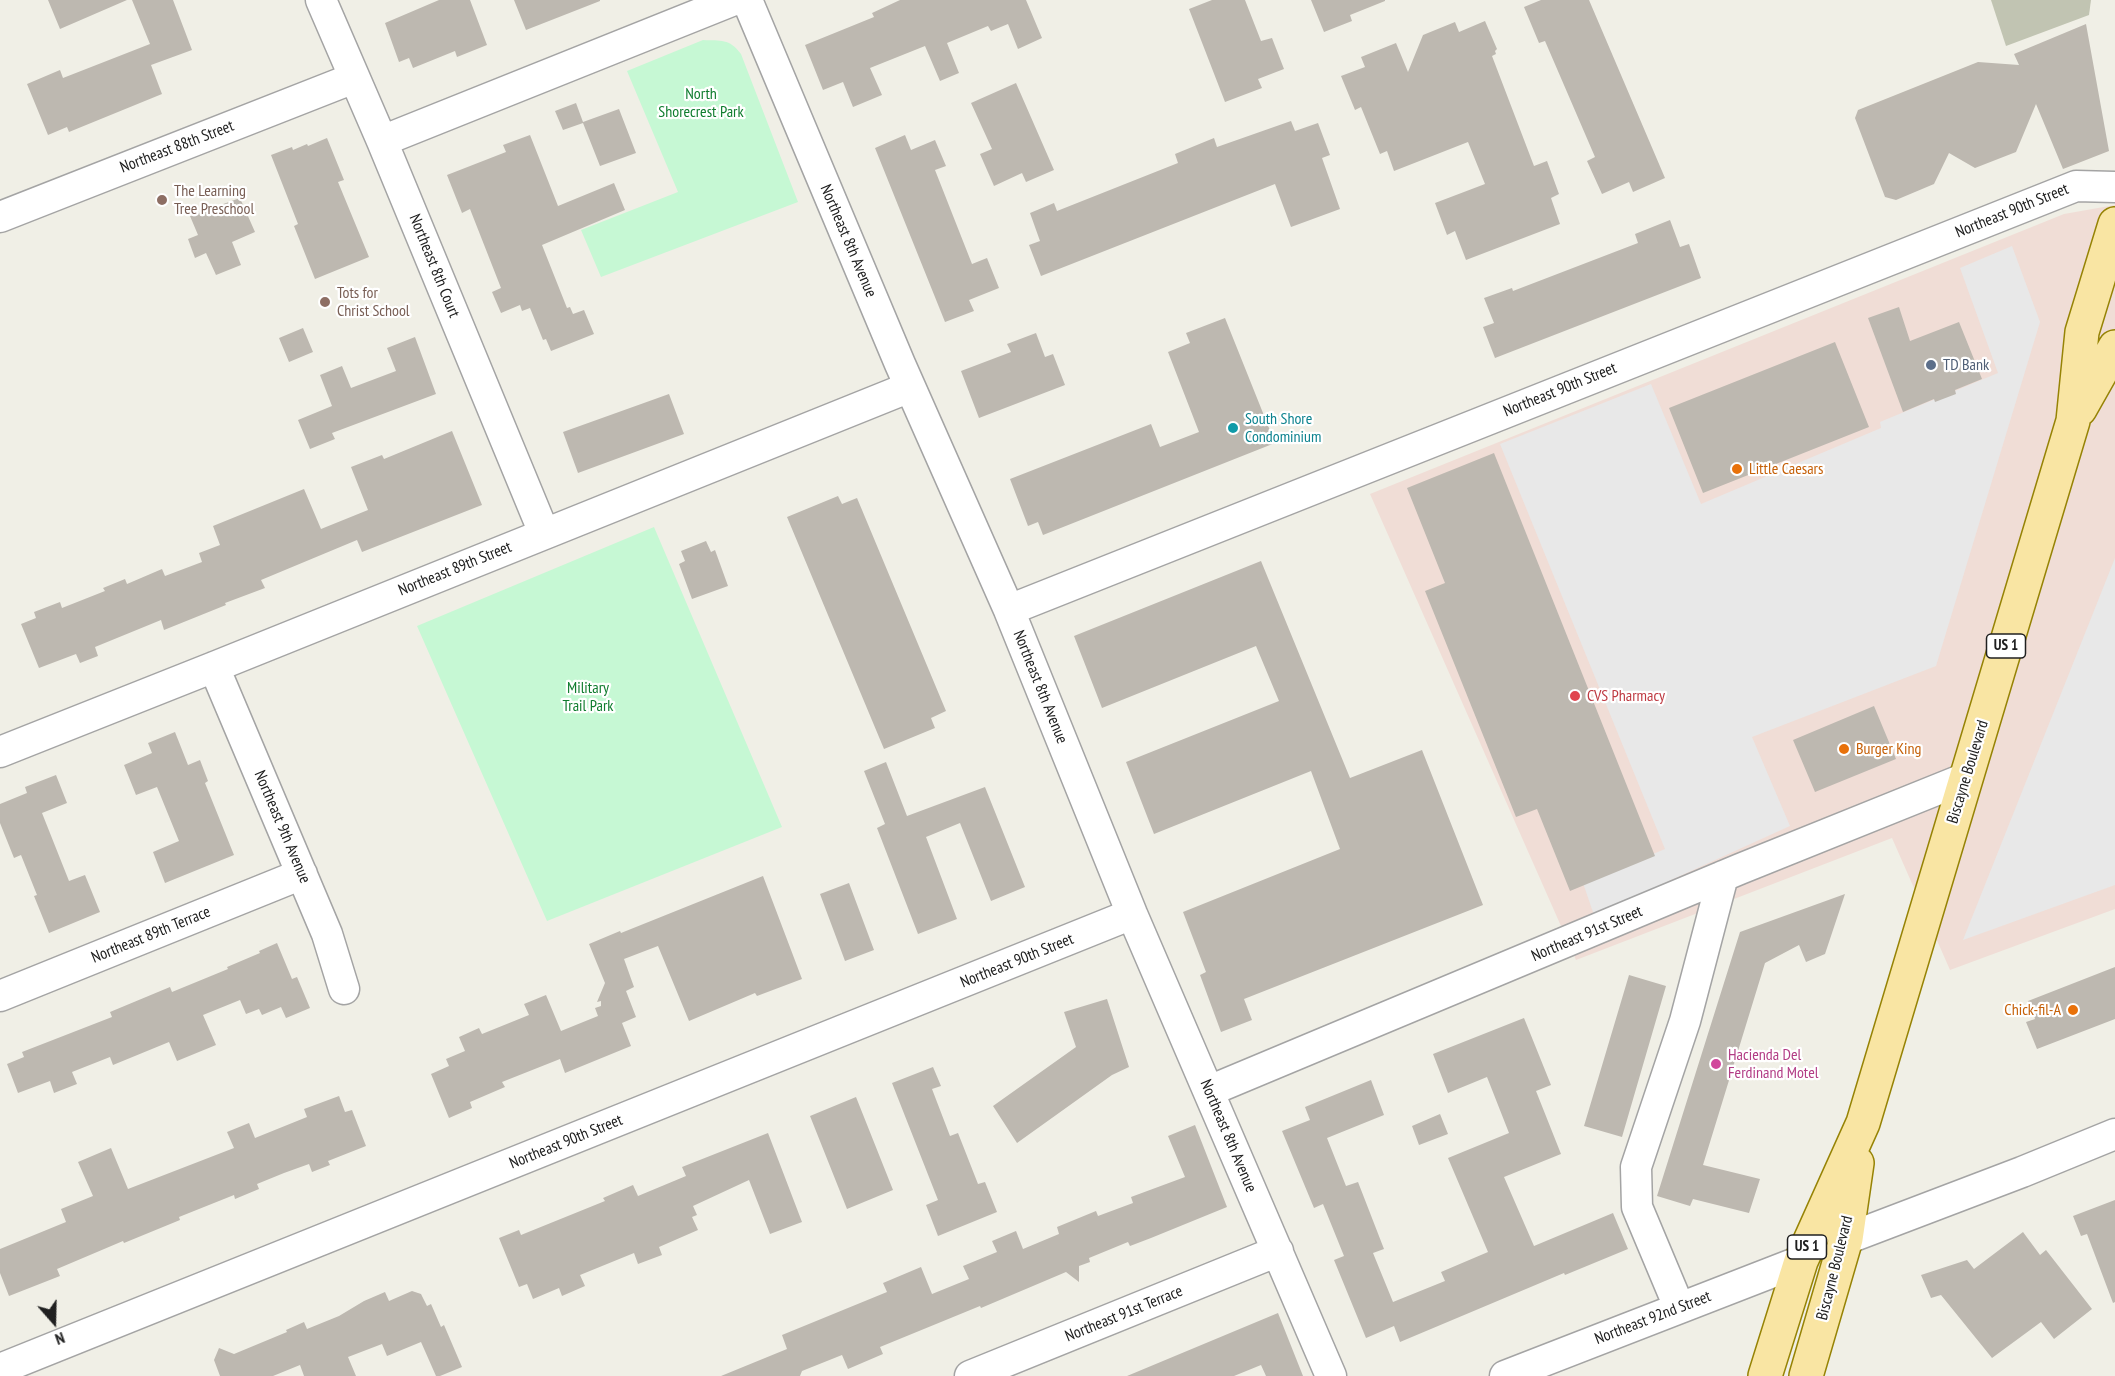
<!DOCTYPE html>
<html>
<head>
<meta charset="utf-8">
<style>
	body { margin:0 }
	#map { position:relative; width:2115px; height:1376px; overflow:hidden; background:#f0efe6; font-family:"PT Sans Narrow",sans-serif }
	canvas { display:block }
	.north { position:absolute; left:24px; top:1292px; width:60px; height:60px; -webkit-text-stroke:4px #fff; paint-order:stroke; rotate:160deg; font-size:16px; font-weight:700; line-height:24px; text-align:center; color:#202020 }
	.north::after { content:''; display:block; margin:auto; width:21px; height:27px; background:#202020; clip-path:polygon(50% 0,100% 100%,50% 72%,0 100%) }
</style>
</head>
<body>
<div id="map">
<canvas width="2115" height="1376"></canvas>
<div class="north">N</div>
</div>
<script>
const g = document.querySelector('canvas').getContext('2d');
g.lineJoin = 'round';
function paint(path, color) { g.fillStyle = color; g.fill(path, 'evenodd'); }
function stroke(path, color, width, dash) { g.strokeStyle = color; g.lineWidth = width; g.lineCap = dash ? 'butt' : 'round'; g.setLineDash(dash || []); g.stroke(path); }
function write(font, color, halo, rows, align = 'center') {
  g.font = font + ' "PT Sans Narrow",sans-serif'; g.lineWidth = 4.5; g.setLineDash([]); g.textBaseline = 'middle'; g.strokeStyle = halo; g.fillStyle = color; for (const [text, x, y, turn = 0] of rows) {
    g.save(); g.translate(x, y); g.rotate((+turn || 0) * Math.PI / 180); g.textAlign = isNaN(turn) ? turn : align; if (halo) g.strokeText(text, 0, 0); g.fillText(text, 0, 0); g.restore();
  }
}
const commercial = new Path2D(`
	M 2115,205 L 2115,909 L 1950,970 L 1892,838 L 1576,960 L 1370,494 L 2064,214 Z`);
const construction = new Path2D(`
	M 1991,0 L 2091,0 L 2089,15 L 2006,46 Z`);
const park = new Path2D(`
	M 703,40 C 721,41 729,38 741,54 L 798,202 L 601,277 L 581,230 L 678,192 L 627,71 Z
	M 654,527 L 782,827 L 547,921 L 417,626 Z`);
const parking = new Path2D(`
	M 2012,246 L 2040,322 L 1936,666 L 1752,737 L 1790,826 L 1594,915 L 1583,883 L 1665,849 L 1500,444 L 1651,384 L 1701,504 L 1881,428 L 1880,422 L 1998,373 L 1960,268 Z
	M 2115,558 L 2115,885 L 1963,940 Z`);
const building = new Path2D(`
	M 48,0 L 127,0 L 60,29 Z
	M 132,0 L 173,0 L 192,50 L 151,65 L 162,94 L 69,132 L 67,127 L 48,135 L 27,84 L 60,70 L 63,78 L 150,44 Z
	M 439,0 L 470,0 L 487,45 L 457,57 L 455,51 L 413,68 L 409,58 L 399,62 L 385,23 Z
	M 514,0 L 600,0 L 600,1 L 526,30 Z
	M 900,0 L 1026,0 L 1042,38 L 1018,49 L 1008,24 L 991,31 L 988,26 L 947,43 L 959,73 L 940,81 L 925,46 L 870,68 L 882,95 L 853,107 L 843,82 L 823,90 L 805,45 L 874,17 L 872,13 Z
	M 1212,0 L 1245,0 L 1261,41 L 1272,38 L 1284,69 L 1258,79 L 1262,88 L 1225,102 L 1189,9 Z
	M 1311,0 L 1385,0 L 1385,1 L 1350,15 L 1352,21 L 1324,32 Z
	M 1541,0 L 1589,0 L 1665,178 L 1633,192 L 1629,182 L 1602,194 L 1587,161 L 1595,157 L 1545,41 L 1539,43 L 1524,7 Z
	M 1485,21 L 1497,49 L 1495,51 L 1496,54 L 1492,56 L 1534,166 L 1547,161 L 1559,194 L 1551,198 L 1560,224 L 1466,260 L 1455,231 L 1447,235 L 1435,203 L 1485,184 L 1468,142 L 1394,171 L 1387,151 L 1380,154 L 1361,107 L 1355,110 L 1341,76 L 1365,67 L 1361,57 L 1396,43 L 1408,72 L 1423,35 L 1455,22 L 1459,32 Z
	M 2086,24 L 2109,151 L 2063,169 L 2036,104 L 2016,152 L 1975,168 L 1949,153 L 1934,184 L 1896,200 L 1885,197 L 1855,118 L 1858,110 L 1978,62 L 2019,65 L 2014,54 Z
	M 1016,83 L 1054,170 L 1026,182 L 1022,173 L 994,186 L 980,154 L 992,149 L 971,103 Z
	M 576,103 L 583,122 L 619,109 L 636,153 L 600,166 L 583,123 L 563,130 L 555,111 Z
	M 1291,121 L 1295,131 L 1318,123 L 1330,155 L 1322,158 L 1340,209 L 1291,227 L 1275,184 L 1041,276 L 1029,245 L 1040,241 L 1030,213 L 1054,203 L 1057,211 L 1178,163 L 1175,154 L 1214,138 L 1217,147 Z
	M 530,135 L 558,206 L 614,183 L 625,210 L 542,245 L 567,308 L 570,307 L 573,314 L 584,310 L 594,334 L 551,351 L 546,339 L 543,340 L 530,308 L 522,311 L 520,305 L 501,313 L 492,292 L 501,288 L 470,209 L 462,213 L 447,175 L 506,152 L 503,145 Z
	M 905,135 L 911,150 L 935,140 L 946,166 L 935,170 L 972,264 L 987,258 L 999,288 L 969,300 L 974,311 L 945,322 L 875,148 Z
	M 327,138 L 344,180 L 338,182 L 369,257 L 315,279 L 294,226 L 298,224 L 271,155 L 292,147 L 293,150 L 307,144 L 308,146 Z
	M 240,198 L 255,232 L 232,242 L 241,265 L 216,275 L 206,253 L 195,258 L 188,239 L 198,235 L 190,216 Z
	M 1670,220 L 1680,247 L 1689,244 L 1701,278 L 1495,358 L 1483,327 L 1494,323 L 1484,298 L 1512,288 L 1513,291 L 1638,243 L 1635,234 Z
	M 1899,307 L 1910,341 L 1959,322 L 1982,379 L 1955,390 L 1956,394 L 1935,402 L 1934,399 L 1903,412 L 1868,318 Z
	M 1225,318 L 1275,443 L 1043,535 L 1038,522 L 1028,526 L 1010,479 L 1151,424 L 1160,447 L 1199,432 L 1168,352 L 1190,343 L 1186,333 Z
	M 303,328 L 313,352 L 289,362 L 279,338 Z
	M 1036,333 L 1045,357 L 1053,354 L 1065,385 L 979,418 L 961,371 L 1011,352 L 1007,344 Z
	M 415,337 L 436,394 L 332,433 L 335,439 L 310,449 L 298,420 L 332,406 L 320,375 L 342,366 L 351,388 L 396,371 L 387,348 Z
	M 1835,342 L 1869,427 L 1703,493 L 1669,408 Z
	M 669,394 L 684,434 L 578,473 L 563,432 Z
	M 452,431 L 482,505 L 362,552 L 357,540 L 261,580 L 265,588 L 225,603 L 226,605 L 164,630 L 161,620 L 95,647 L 98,656 L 80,663 L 76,654 L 39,668 L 21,624 L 36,618 L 34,612 L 60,602 L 62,608 L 105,591 L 103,588 L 125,579 L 127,584 L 162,569 L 165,576 L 202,562 L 199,553 L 220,545 L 213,526 L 304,489 L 321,529 L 368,510 L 351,467 L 382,455 L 384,459 Z
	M 1494,453 L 1655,856 L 1570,891 L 1537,809 L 1516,817 L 1425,591 L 1445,583 L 1407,488 Z
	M 838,496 L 842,504 L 857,498 L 946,711 L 931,718 L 935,728 L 884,749 L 787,517 Z
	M 706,541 L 711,552 L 715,550 L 728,586 L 692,599 L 679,564 L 685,561 L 681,551 Z
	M 1261,561 L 1350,778 L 1422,750 L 1483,905 L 1244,999 L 1252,1020 L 1221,1032 L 1200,975 L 1206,972 L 1183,912 L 1340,849 L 1311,771 L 1154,834 L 1126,762 L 1279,701 L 1256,646 L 1102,708 L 1074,636 Z
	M 1874,706 L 1896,759 L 1815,792 L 1793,740 Z
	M 175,732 L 188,765 L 200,760 L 208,781 L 205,783 L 234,855 L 165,883 L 153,852 L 179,841 L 157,787 L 136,795 L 124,765 L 152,753 L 148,743 Z
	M 886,762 L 907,816 L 985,787 L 1025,887 L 991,901 L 960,823 L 926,837 L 957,919 L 918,934 L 877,828 L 885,824 L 864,771 Z
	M 56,775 L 67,803 L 42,813 L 69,881 L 85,875 L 100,912 L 49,933 L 34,896 L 37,895 L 21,855 L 14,858 L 0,823 L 0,804 L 27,793 L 25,787 Z
	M 763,876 L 802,979 L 757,996 L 755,993 L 689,1021 L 658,946 L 624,959 L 634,987 L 626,991 L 636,1017 L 622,1023 L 631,1046 L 565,1073 L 560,1059 L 502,1082 L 505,1087 L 470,1102 L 472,1108 L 449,1118 L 431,1074 L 449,1066 L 446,1059 L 465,1051 L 459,1037 L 479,1028 L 482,1034 L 529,1015 L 524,1004 L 546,995 L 561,1031 L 598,1016 L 595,1008 L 601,1006 L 601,1001 L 597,1002 L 605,983 L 589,944 L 620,931 L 621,933 Z
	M 849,883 L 874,950 L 845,961 L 820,894 Z
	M 1845,894 L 1825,954 L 1806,962 L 1799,945 L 1765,963 L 1703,1165 L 1760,1179 L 1749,1213 L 1693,1199 L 1690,1206 L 1657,1196 L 1740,932 Z
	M 277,943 L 292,979 L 297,977 L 310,1008 L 286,1018 L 281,1007 L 262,1015 L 259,1009 L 246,1014 L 240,1000 L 203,1015 L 216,1045 L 177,1061 L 169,1042 L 113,1065 L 110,1057 L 72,1072 L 77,1084 L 54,1093 L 50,1081 L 18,1093 L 7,1064 L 24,1057 L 22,1052 L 112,1017 L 110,1012 L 170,987 L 172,992 L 228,969 L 227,967 L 260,953 L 259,951 Z
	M 2115,967 L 2115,1019 L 2037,1049 L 2026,1022 L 2035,1019 L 2028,1001 Z
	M 1629,975 L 1666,986 L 1622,1137 L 1584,1126 Z
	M 1107,999 L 1129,1067 L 1112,1075 L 1017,1143 L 993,1106 L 1076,1047 L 1064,1012 Z
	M 1524,1018 L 1551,1085 L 1536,1091 L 1561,1154 L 1504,1177 L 1534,1246 L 1613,1213 L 1628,1249 L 1565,1275 L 1564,1273 L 1400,1342 L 1394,1326 L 1366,1338 L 1334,1260 L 1344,1256 L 1323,1204 L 1314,1208 L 1282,1131 L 1310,1120 L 1305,1107 L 1371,1080 L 1384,1115 L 1327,1138 L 1346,1186 L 1358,1182 L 1384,1249 L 1373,1253 L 1393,1302 L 1445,1281 L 1441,1272 L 1488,1252 L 1448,1158 L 1509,1133 L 1487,1077 L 1448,1093 L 1433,1054 Z
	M 933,1067 L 941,1086 L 932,1089 L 950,1136 L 958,1133 L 978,1184 L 985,1182 L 997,1212 L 938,1236 L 926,1205 L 938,1200 L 892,1083 Z
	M 339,1096 L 345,1112 L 352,1110 L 366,1146 L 328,1161 L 330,1165 L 312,1172 L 309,1164 L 284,1173 L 257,1184 L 259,1189 L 235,1199 L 234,1195 L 179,1217 L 180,1220 L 124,1243 L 123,1241 L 57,1269 L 60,1276 L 9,1296 L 0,1273 L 0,1249 L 66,1222 L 61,1209 L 93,1196 L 78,1162 L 111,1148 L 128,1189 L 234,1148 L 227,1132 L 249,1123 L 255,1138 L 307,1117 L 304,1109 Z
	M 856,1097 L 893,1190 L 847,1209 L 810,1116 Z
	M 1440,1114 L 1448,1134 L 1419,1145 L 1412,1126 Z
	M 1195,1125 L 1227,1207 L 1151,1238 L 1130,1246 L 1128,1242 L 1089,1258 L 1090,1262 L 1079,1266 L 1079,1282 L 1066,1272 L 981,1308 L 980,1306 L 880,1347 L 883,1354 L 848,1369 L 842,1355 L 802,1371 L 800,1376 L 721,1376 L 787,1349 L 782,1335 L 887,1292 L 883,1283 L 921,1267 L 932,1294 L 969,1279 L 963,1266 L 997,1252 L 992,1241 L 1016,1231 L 1023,1249 L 1059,1234 L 1057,1227 L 1096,1211 L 1098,1216 L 1133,1203 L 1131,1197 L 1185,1177 L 1168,1136 Z
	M 768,1133 L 802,1222 L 770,1234 L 749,1180 L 693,1206 L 697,1215 L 692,1217 L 698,1230 L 659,1247 L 662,1255 L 638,1264 L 634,1253 L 580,1275 L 585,1286 L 562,1296 L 559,1288 L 533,1299 L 527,1284 L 519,1287 L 499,1238 L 519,1230 L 521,1235 L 605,1201 L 603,1198 L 633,1185 L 638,1196 L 686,1176 L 682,1167 Z
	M 2115,1200 L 2115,1302 L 2113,1303 L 2087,1234 L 2081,1236 L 2073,1216 Z
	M 2023,1232 L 2040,1255 L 2046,1250 L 2092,1309 L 2054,1339 L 2041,1322 L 1992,1358 L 1941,1295 L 1931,1298 L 1921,1275 L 1967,1260 L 1974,1269 Z
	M 412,1291 L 421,1294 L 427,1306 L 431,1304 L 441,1327 L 444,1325 L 462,1367 L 440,1376 L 436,1376 L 421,1342 L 387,1356 L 382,1344 L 348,1357 L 356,1376 L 304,1376 L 300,1365 L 273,1376 L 220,1376 L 214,1360 L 219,1348 L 234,1354 L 287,1332 L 286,1330 L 304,1322 L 307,1329 L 339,1316 L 364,1301 L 385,1292 L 389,1301 Z
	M 1278,1313 L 1303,1376 L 1266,1376 L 1261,1365 L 1234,1376 L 1127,1376 Z`);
const minor = new Path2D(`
	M 321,0 L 382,141 L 544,533
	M 747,0 L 900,364 L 1009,610 L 1132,914 L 1331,1376
	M 382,141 L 734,0
	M 0,217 L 354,78
	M 1009,610 L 2076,186 L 2115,187
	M 214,667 L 327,934 L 344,989
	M 0,752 L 214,667 L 910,387
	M 0,996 L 302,874
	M 1209,1091 L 1740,869 L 1966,778
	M 1846,1239 L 2022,1172 L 2115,1134
	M 1679,1307 L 1637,1207 L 1636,1167 L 1685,1021 L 1723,876
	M 0,1369 L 1132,914
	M 970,1376 L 1278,1251
	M 1505,1376 L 1801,1261`);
const major = new Path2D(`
	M 2080,409 L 2115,347
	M 1765,1376 L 1801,1261 L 1863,1123 L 2073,421 L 2082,332 L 2115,224
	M 1806,1376 L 1846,1239 L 1857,1163`);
const markers = [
	[162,200,6,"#8d6e63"],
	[325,302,6,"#8d6e63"],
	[1931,365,6,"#5c6f8a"],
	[1233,428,6,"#0f9aa8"],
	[1737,469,6,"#e8710a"],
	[1575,696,6,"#e0444e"],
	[1844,749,6,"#e8710a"],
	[2073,1010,6,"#e8710a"],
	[1716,1064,6,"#d1479c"]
];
const shields = [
	[2006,646,39],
	[1807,1247,39]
];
const shieldNames = [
	["US 1",2006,646],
	["US 1",1807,1247]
];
const parkNames = [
	["North",701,94],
	["Shorecrest Park",701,112],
	["Military",588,688],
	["Trail Park",588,706]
];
const streetNames = [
	["Northeast 88th Street",177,147,-21],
	["Northeast 90th Street",2012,211,-22],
	["Northeast 8th Avenue",848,241,67],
	["Northeast 8th Court",434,266,68],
	["Northeast 90th Street",1560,390,-22],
	["Northeast 89th Street",455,569,-22],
	["Northeast 8th Avenue",1040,687,68],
	["Biscayne Boulevard",1968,772,-73],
	["Northeast 9th Avenue",282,827,67],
	["Northeast 91st Street",1587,934,-23],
	["Northeast 89th Terrace",151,935,-22],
	["Northeast 90th Street",1017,961,-22],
	["Northeast 8th Avenue",1228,1136,67],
	["Northeast 90th Street",566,1142,-22],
	["Biscayne Boulevard",1835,1268,-76],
	["Northeast 91st Terrace",1124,1314,-22],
	["Northeast 92nd Street",1653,1318,-21]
];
const educationNames = [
	["The Learning",174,191],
	["Tree Preschool",174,209],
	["Tots for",337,293],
	["Christ School",337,311]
];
const serviceNames = [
	["TD Bank",1943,365]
];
const cultureNames = [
	["South Shore",1245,419],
	["Condominium",1245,437]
];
const foodNames = [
	["Little Caesars",1749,469],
	["Burger King",1856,749],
	["Chick-fil-A",2061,1010,"right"]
];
const healthNames = [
	["CVS Pharmacy",1587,696]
];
const hotelNames = [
	["Hacienda Del",1728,1055],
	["Ferdinand Motel",1728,1073]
];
paint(commercial, '#f0ddd6');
paint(construction, '#c1c4b2');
paint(park, '#c6f8d4');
paint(parking, '#e8e8e8');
paint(building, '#bdb8b0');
stroke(minor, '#a4a4a4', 33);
stroke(major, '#968305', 36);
stroke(minor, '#fff', 30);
stroke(major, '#f9e5a3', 33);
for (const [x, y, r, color] of markers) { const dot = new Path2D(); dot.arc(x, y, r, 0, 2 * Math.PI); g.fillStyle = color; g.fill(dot); stroke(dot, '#fff', 2); }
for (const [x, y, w] of shields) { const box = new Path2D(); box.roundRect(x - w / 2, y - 12, w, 24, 4.5); g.fillStyle = '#fff'; g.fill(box); stroke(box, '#202020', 1.5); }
write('bold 15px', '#202020', null, shieldNames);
write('16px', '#0f7c2e', '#fff', parkNames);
write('16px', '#202020', '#fff', streetNames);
write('16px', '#785e54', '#fff', educationNames, 'left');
write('16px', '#4e5e75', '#fff', serviceNames, 'left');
write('16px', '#0d838f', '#fff', cultureNames, 'left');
write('16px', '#c56008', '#fff', foodNames, 'left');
write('16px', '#be3a42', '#fff', healthNames, 'left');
write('16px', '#b23c85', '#fff', hotelNames, 'left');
</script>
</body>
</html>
